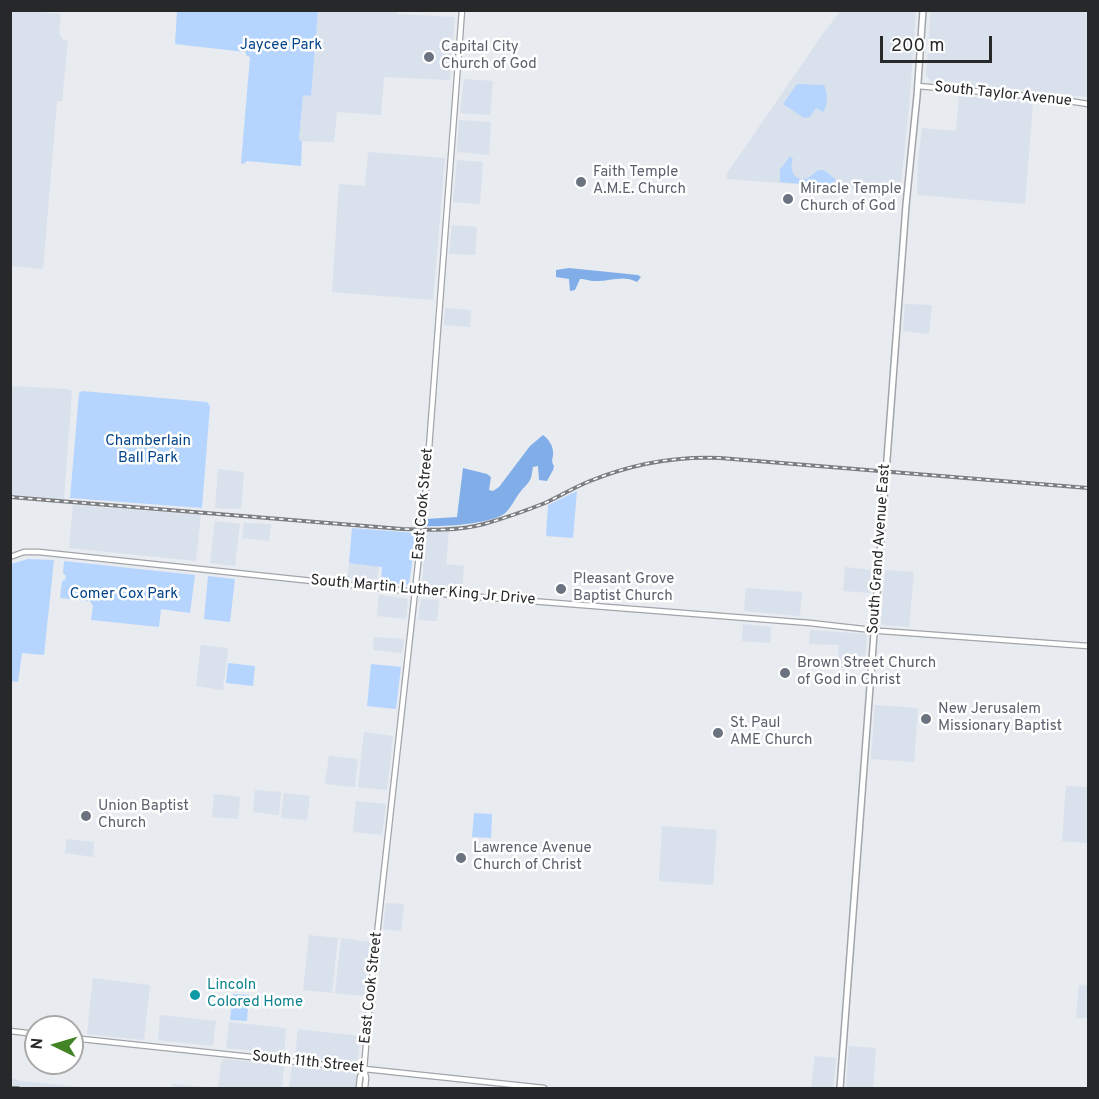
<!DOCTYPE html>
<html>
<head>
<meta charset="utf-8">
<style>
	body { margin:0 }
	#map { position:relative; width:1099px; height:1099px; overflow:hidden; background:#e8ebf0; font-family:Overpass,sans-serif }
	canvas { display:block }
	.frame { position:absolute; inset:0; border:12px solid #27282a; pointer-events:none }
	.north { position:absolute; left:24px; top:1015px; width:60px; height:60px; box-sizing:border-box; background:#fff; border:2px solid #a9a9aa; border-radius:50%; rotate:275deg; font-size:16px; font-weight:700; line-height:24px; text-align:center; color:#27282a }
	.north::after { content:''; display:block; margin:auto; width:21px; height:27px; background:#418325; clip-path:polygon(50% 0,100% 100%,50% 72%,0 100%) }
	.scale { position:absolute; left:880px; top:36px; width:112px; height:27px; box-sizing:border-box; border:3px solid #27282a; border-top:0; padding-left:8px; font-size:18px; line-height:21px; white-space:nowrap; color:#27282a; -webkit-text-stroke:4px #fff; paint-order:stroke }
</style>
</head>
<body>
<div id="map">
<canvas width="1099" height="1099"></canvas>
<div class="frame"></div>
<div class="north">N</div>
<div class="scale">200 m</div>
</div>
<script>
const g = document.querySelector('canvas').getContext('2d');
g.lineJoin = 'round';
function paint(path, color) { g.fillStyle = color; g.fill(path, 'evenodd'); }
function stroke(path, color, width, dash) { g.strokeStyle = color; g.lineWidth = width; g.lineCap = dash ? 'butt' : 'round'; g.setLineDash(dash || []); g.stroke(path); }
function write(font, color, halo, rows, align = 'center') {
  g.font = font + ' Overpass,sans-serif'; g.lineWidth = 5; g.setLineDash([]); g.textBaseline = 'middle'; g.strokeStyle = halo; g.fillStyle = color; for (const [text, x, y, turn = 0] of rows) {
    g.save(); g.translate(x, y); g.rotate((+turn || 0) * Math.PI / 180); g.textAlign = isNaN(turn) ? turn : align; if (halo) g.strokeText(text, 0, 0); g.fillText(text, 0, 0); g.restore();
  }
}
const built = new Path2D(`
	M 10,11 L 29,11 L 61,14 L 59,32 L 62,39 L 68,41 L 62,101 L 57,101 L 43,269 L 11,266 Z
	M 318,11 L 397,11 L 397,14 L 455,17 L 450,80 L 384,77 L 381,115 L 337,112 L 334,142 L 299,141 L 303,95 L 311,95 Z
	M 840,11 L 916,11 L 909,107 L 900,192 L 727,179 L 726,175 L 820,38 Z
	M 931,11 L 1088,11 L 1088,97 L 932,82 L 926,76 Z
	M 464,79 L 493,81 L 490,115 L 460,113 Z
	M 959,96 L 1033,102 L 1025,204 L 917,195 L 918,162 L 922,128 L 956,131 Z
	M 459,120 L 491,122 L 489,155 L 457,152 Z
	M 368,152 L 445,158 L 433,300 L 332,292 L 339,184 L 365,186 Z
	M 457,160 L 483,162 L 480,204 L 453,202 Z
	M 452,225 L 477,227 L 475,255 L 449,254 Z
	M 905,304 L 932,305 L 929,334 L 903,331 Z
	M 445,308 L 471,310 L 470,327 L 444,325 Z
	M 10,386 L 67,389 L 72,391 L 64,499 L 11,495 Z
	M 218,469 L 244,472 L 241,509 L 215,508 Z
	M 73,505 L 201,515 L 196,561 L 69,548 Z
	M 215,521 L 240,524 L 235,566 L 210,563 Z
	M 244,523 L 271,524 L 269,541 L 242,538 Z
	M 449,531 L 446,564 L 464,566 L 462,589 L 422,585 L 426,532 Z
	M 349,563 L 379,566 L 377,581 L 347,578 Z
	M 845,567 L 871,570 L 870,593 L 843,591 Z
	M 885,570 L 914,572 L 909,627 L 881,625 Z
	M 746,588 L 802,592 L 800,616 L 744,611 Z
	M 379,595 L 408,599 L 406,619 L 377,616 Z
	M 421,599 L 439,600 L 437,621 L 418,620 Z
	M 743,624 L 771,627 L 770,643 L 742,641 Z
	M 810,630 L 867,634 L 864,668 L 837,668 L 839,645 L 809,644 Z
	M 374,637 L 404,639 L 402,653 L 373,650 Z
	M 201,645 L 228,648 L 223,690 L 196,686 Z
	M 875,705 L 918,708 L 914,762 L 871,759 Z
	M 364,732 L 393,736 L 387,790 L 358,787 Z
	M 329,756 L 358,759 L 355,787 L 325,784 Z
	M 1066,786 L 1088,787 L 1088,843 L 1062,841 Z
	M 255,790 L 281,792 L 279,815 L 253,812 Z
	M 284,793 L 310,796 L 307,820 L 281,818 Z
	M 214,794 L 240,797 L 238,819 L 212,817 Z
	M 356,801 L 386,804 L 382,835 L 353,832 Z
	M 662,826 L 717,830 L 713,885 L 659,881 Z
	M 67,839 L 94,842 L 93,857 L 65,853 Z
	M 386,903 L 404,904 L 401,931 L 383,929 Z
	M 309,935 L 338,938 L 332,993 L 303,990 Z
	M 341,938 L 371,942 L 365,996 L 335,993 Z
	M 93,978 L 150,985 L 144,1040 L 87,1034 Z
	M 1079,985 L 1088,986 L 1088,1018 L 1076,1018 Z
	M 160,1015 L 216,1021 L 213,1046 L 158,1040 Z
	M 229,1022 L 286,1028 L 284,1054 L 226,1048 Z
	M 298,1029 L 360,1036 L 358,1059 L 355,1063 L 295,1056 Z
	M 849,1046 L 876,1048 L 873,1088 L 846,1088 Z
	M 815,1056 L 836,1058 L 833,1088 L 811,1088 Z
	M 224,1059 L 283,1065 L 284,1068 L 282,1088 L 172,1088 L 172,1084 L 218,1088 L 221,1063 Z
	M 292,1066 L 354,1072 L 357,1076 L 356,1088 L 289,1088 Z
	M 10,1077 L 21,1081 L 91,1088 L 11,1088 Z`);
const green = new Path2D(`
	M 177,11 L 318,11 L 311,96 L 303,95 L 299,140 L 302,141 L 301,166 L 247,161 L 243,164 L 241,163 L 250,57 L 247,56 L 245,52 L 175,44 Z
	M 797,84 L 824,85 C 828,93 828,106 823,112 L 816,108 L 810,117 L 804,118 L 783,104 Z
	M 790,156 L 793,159 C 789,168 793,180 805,179 C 812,178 815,169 822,170 C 827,171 831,176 835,179 L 835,187 L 805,186 L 803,184 L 780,182 L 780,170 Z
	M 82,391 L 207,402 L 210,406 L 202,508 L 70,498 L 79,393 Z
	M 577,491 L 573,538 L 546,536 L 548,505 Z
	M 352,528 L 416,533 L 409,585 L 381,582 L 382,567 L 349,563 Z
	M 28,559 L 54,560 L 44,655 L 22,653 L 18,682 L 11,681 L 11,564 Z
	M 64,561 L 195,575 L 190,613 L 161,609 L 159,627 L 91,620 L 93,606 L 90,601 L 60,598 L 62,581 L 65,580 L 66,576 L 63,573 Z
	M 208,576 L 235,579 L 230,622 L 204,619 Z
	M 228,663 L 255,666 L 253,686 L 226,683 Z
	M 371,664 L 401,667 L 396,709 L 367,706 Z
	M 474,813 L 492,814 L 491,838 L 472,837 Z
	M 233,994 L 249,995 L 247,1021 L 230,1020 Z`);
const forest = new Path2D(`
	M 569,268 L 638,275 L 641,277 L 637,282 C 623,274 609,282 594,281 C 589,281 586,279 580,279 L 575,290 L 570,291 L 569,279 L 556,277 L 556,270 Z
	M 543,435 C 548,439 553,445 553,452 C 554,458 550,459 554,466 L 553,470 L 547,481 L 539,480 L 538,466 L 533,467 C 532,471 532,477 530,480 C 528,484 523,488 521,491 C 515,498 511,509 504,514 C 490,524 442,527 425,526 L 426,519 L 457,517 L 463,468 L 487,474 L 491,477 L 489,490 L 493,491 L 499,487 L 530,446 Z`);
const tertiary = new Path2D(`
	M 918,86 L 1050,98 L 1088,104
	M 10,557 L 24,552 L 39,552 L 416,592 L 810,623 L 881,631 L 1088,646
	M 10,1031 L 36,1034
	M 72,1038 L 544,1088
	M 364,1069 L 366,1078 L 365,1088
	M 359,1088 L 360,1077 L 364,1069 L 370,998 L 425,501 L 462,10`);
const secondary = new Path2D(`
	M 840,1088 L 906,205 L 917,96 L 923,10`);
const rail = new Path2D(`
	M 10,497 L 402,529 C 429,530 458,531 484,524 C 505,518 525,511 545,503 C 560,496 575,487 590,481 C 632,464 674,456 720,458 L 1088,488
	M 10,1088 L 18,1088`);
const markers = [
	[429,57,6,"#6b7280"],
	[581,182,6,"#6b7280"],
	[788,199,6,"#6b7280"],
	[561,589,6,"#6b7280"],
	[785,673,6,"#6b7280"],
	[926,719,6,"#6b7280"],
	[718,733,6,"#6b7280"],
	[86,816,6,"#6b7280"],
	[461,858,6,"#6b7280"],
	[195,995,6,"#0f9aa8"]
];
const parkNames = [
	["Jaycee Park",281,46],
	["Chamberlain",148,442],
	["Ball Park",148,459],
	["Comer Cox Park",124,595]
];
const worshipNames = [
	["Capital City",441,48],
	["Church of God",441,65],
	["Faith Temple",593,173],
	["A.M.E. Church",593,190],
	["Miracle Temple",800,190],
	["Church of God",800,207],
	["Pleasant Grove",573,580],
	["Baptist Church",573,597],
	["Brown Street Church",797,664],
	["of God in Christ",797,681],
	["New Jerusalem",938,710],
	["Missionary Baptist",938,727],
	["St. Paul",730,724],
	["AME Church",730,741],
	["Union Baptist",98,807],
	["Church",98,824],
	["Lawrence Avenue",473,849],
	["Church of Christ",473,866]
];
const streetNames = [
	["South Taylor Avenue",1003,95,6],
	["East Cook Street",424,504,-85],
	["South Grand Avenue East",880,549,-86],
	["South Martin Luther King Jr Drive",423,591,5],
	["East Cook Street",372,988,-84],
	["South 11th Street",308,1063,6]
];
const cultureNames = [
	["Lincoln",207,986],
	["Colored Home",207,1003]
];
paint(built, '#d8e1ec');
paint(green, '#b6d5fe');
paint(forest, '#81aee9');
stroke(tertiary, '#a1a5a9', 7);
stroke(secondary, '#a1a5a9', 8);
stroke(tertiary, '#fff', 4.5);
stroke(secondary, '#fff', 5);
stroke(rail, '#7c7e82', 4);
stroke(rail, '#fff', 1.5, [4.5]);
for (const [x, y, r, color] of markers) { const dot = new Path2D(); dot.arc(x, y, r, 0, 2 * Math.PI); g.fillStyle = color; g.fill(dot); stroke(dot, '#fff', 2); }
write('15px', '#034489', '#fff', parkNames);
write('15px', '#5b616d', '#fff', worshipNames, 'left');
write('15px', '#27282a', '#fff', streetNames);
write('15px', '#0d838f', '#fff', cultureNames, 'left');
</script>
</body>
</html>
